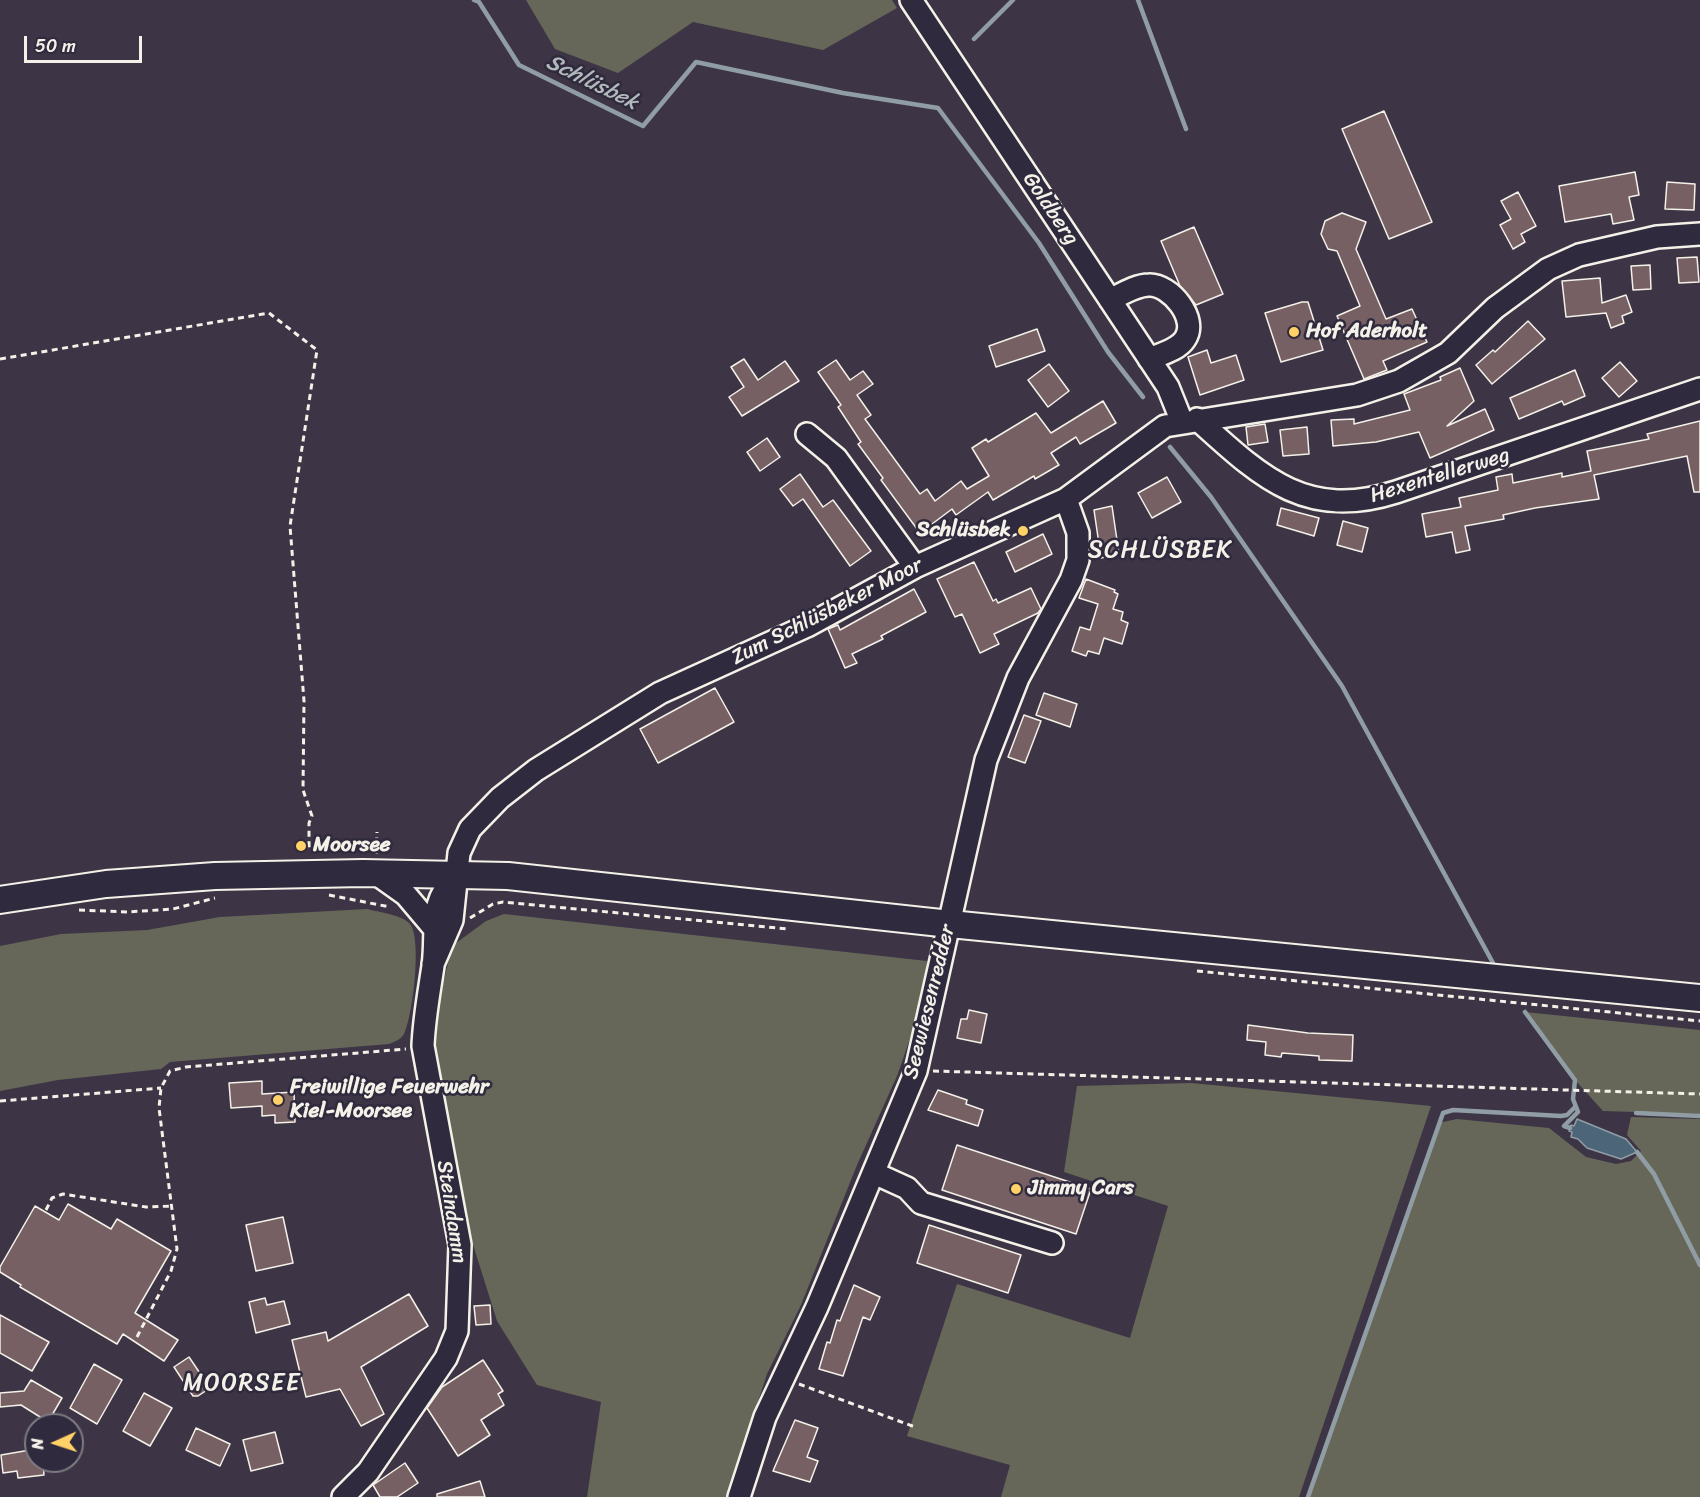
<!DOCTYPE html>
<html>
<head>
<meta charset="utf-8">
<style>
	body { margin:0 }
	#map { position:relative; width:1700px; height:1497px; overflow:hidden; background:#3d3545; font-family:Sriracha,sans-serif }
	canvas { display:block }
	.north { position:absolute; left:24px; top:1413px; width:60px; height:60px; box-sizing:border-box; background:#2f2a3d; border:2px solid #7e7a81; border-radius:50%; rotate:267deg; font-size:16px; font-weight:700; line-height:24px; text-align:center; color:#f4f1e8 }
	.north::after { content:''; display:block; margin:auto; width:21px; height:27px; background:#ffd166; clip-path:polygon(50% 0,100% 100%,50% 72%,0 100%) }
	.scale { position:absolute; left:24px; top:36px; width:118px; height:27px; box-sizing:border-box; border:3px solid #f4f1e8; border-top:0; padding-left:8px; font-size:18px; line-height:21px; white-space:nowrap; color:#f4f1e8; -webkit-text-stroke:4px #2f2a3d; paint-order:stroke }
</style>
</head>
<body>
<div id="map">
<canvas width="1700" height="1497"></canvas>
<div class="north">N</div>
<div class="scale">50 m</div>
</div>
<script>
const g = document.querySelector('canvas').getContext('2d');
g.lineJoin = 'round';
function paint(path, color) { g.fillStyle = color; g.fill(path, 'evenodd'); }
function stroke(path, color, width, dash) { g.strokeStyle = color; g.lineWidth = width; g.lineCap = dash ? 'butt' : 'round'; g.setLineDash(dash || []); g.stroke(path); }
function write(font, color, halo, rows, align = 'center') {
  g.font = font + ' Sriracha,sans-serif'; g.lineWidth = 5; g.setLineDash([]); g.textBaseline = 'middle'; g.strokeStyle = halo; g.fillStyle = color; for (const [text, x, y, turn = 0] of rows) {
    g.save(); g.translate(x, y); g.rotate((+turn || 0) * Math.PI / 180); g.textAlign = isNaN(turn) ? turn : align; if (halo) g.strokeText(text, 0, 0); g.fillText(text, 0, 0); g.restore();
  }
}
const green = new Path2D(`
	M 526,0 L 892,0 L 897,8 L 823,50 L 693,22 L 618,73 L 555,49 Z
	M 367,909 C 378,912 403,915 410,924 C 422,939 413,1016 404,1034 C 400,1040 396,1041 389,1044 L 170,1062 L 161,1069 L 58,1080 L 0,1091 L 0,946 L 61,934 L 147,930 L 220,917 Z
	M 504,914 L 927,961 L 926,980 L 913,1030 L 897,1076 L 857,1165 L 801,1305 L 767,1374 L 727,1497 L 587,1497 L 601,1402 L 537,1385 L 497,1321 L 470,1235 L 433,1076 L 433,1027 L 452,946 L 486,921 Z
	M 1525,1012 L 1700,1030 L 1700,1114 L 1603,1111 L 1575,1080 Z
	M 1191,1083 L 1431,1106 L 1299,1497 L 1001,1497 L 1010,1465 L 907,1436 L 957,1284 L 1130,1338 L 1168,1206 L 1064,1172 L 1077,1086 Z
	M 1631,1117 L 1700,1119 L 1700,1497 L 1308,1497 L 1438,1123 L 1457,1119 L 1549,1128 L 1586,1157 L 1616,1164 L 1631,1161 L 1641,1151 L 1627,1135 Z`);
const water = new Path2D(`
	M 1577,1119 L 1626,1139 L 1637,1152 L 1621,1159 L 1587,1148 L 1578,1139 L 1571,1137 L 1572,1132 L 1569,1131 L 1571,1125 L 1574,1126 Z`);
const stream = new Path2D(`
	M 474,0 L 479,2 L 519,65 L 643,126 L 696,62 L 843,93 L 938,108 L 1039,243 L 1108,352 L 1143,397
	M 1138,0 L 1186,129
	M 974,39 L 1013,0
	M 1170,447 L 1211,497 L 1342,686 L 1493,963
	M 1525,1012 L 1575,1080 L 1573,1099 L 1578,1112 L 1564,1126 L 1570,1128
	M 1636,1113 L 1700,1116
	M 1637,1152 L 1654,1174 L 1700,1265
	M 1308,1497 L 1443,1113 L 1453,1110 L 1561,1116 L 1567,1115 L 1574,1108`);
const building = new Path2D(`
	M 1384,111 L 1432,222 L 1389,239 L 1342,129 Z
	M 1635,172 L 1639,195 L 1629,197 L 1634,220 L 1613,224 L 1611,214 L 1565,222 L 1559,186 Z
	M 1667,182 L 1695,184 L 1694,210 L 1665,209 Z
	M 1518,192 L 1536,226 L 1521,234 L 1525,242 L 1513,249 L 1500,225 L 1511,219 L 1501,201 Z
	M 1342,213 L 1366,222 L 1356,249 L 1386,319 L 1412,309 L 1427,342 L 1383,361 L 1387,370 L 1364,379 L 1337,316 L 1360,306 L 1337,251 L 1328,249 L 1321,234 L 1325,221 Z
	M 1194,227 L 1223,294 L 1196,305 L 1180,286 L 1161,241 Z
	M 1697,257 L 1699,282 L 1679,283 L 1677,258 Z
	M 1650,265 L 1651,289 L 1633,290 L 1631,266 Z
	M 1600,278 L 1602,303 L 1626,295 L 1632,312 L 1622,316 L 1624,323 L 1611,328 L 1606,313 L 1566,317 L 1562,281 Z
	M 1302,302 L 1308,302 L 1323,350 L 1281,362 L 1265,313 Z
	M 1528,321 L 1545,339 L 1492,384 L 1476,365 L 1493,350 L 1495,352 Z
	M 1037,329 L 1045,351 L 996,367 L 989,346 Z
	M 1207,350 L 1211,363 L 1236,355 L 1244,380 L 1200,395 L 1188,357 Z
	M 744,359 L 758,380 L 785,361 L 799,381 L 742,416 L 729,397 L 744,387 L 731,367 Z
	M 836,360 L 850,380 L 863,371 L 873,384 L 857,395 L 871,415 L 865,419 L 920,494 L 927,489 L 935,501 L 961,481 L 967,489 L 989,476 L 972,448 L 986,439 L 988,442 L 1036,413 L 1051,433 L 1103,401 L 1116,423 L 1080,444 L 1076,437 L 1051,453 L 1059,465 L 1035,479 L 1034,476 L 993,500 L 988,492 L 956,515 L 952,509 L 920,533 L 881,480 L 883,478 L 858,444 L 861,442 L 838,407 L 841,405 L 818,372 Z
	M 1620,362 L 1637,381 L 1619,397 L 1602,378 Z
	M 1049,364 L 1069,391 L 1048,407 L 1028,380 Z
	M 1460,368 L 1474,401 L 1447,426 L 1485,409 L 1494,430 L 1430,458 L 1419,432 L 1376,442 L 1333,446 L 1331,420 L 1354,419 L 1354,424 L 1410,410 L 1404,394 L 1441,380 L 1440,377 Z
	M 1575,370 L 1585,396 L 1564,405 L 1562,401 L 1519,419 L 1510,398 Z
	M 1700,421 L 1700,492 L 1694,492 L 1687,456 L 1594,475 L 1599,499 L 1535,508 L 1503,515 L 1504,519 L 1465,526 L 1470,550 L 1456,553 L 1452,532 L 1426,537 L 1422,514 L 1461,507 L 1459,498 L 1498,490 L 1496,477 L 1512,474 L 1513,483 L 1562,473 L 1562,477 L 1591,471 L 1587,451 L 1649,439 L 1647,434 Z
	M 1265,424 L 1268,442 L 1248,445 L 1246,427 Z
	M 1307,427 L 1309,454 L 1283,456 L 1280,430 Z
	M 767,438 L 780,457 L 760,471 L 747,452 Z
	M 800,474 L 823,507 L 833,500 L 871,551 L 850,566 L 803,499 L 793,506 L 780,489 Z
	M 1167,477 L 1181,502 L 1152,518 L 1138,493 Z
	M 1112,506 L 1119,554 L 1101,558 L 1094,510 Z
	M 1281,508 L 1319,518 L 1314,536 L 1277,525 Z
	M 1343,521 L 1368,528 L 1362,552 L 1337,545 Z
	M 1043,534 L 1052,554 L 1015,572 L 1006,552 Z
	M 974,562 L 993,601 L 996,599 L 998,603 L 1031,588 L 1041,609 L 1038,613 L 994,634 L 999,644 L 980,653 L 962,614 L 955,617 L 937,579 Z
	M 1086,579 L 1115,590 L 1114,592 L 1118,594 L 1113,609 L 1123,612 L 1121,620 L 1128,623 L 1122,644 L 1104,638 L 1099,654 L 1088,651 L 1086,656 L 1072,651 L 1080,627 L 1090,630 L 1098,604 L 1079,598 Z
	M 914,589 L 926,612 L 881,636 L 883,639 L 852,654 L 857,663 L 845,668 L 828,629 L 838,625 L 840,630 Z
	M 715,688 L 734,722 L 658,763 L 640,729 Z
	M 1044,693 L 1077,704 L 1070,727 L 1036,715 Z
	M 1024,715 L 1041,721 L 1025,763 L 1008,757 Z
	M 969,1010 L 987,1014 L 981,1043 L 957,1038 L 961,1019 L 967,1019 Z
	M 1248,1025 L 1308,1033 L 1353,1035 L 1352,1061 L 1319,1060 L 1319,1056 L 1282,1053 L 1281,1057 L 1265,1055 L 1266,1042 L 1247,1040 Z
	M 262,1081 L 262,1094 L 294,1092 L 295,1122 L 275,1123 L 275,1115 L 262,1116 L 262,1106 L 231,1108 L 229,1083 Z
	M 938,1090 L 967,1100 L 966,1104 L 983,1110 L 978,1126 L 928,1110 Z
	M 957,1145 L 1091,1189 L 1076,1234 L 942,1190 Z
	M 68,1204 L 111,1229 L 117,1219 L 171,1251 L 135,1313 L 178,1340 L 164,1361 L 123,1334 L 117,1344 L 20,1287 L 21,1285 L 0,1272 L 0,1267 L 35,1206 L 59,1220 Z
	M 283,1217 L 293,1263 L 256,1271 L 246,1225 Z
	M 929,1225 L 1021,1255 L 1008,1293 L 917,1263 Z
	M 854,1285 L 880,1297 L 870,1320 L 863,1317 L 843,1376 L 819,1369 L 827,1342 L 830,1343 L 837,1320 L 840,1321 Z
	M 409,1294 L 428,1326 L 361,1367 L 384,1414 L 361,1426 L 340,1389 L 306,1397 L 292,1340 L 326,1332 L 328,1341 Z
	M 265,1298 L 267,1305 L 284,1301 L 290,1324 L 256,1333 L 249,1302 Z
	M 490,1305 L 491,1324 L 476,1325 L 474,1306 Z
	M 0,1315 L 49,1342 L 32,1371 L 0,1353 Z
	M 189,1357 L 210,1388 L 198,1396 L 193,1396 L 174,1367 Z
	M 483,1360 L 503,1391 L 498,1394 L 504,1405 L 481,1420 L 490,1435 L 458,1456 L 427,1408 L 442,1387 Z
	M 94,1364 L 122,1380 L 97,1424 L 70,1408 Z
	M 31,1380 L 62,1398 L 48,1422 L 21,1405 L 0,1407 L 0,1393 L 24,1391 Z
	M 144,1393 L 172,1408 L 150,1446 L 123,1431 Z
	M 795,1420 L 818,1428 L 807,1457 L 818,1461 L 810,1482 L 773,1471 Z
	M 196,1428 L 230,1444 L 220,1466 L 186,1450 Z
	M 275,1432 L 283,1463 L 251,1471 L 243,1440 Z
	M 36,1449 L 36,1461 L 43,1461 L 44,1475 L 18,1478 L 17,1471 L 3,1473 L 1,1455 Z
	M 405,1463 L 418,1483 L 397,1497 L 380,1497 L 373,1485 Z
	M 480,1481 L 485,1497 L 437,1497 L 437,1494 Z`);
const path = new Path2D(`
	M 0,359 L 269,313 L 317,350 L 290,526 L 304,701 L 303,790 L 312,816 L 309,823 L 309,848
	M 376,854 L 377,832
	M 329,895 L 390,907
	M 79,910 L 128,912 L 173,909 L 215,898
	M 470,918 L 493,904 L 503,902 L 788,929
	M 1197,971 L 1700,1021
	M 933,1071 L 1700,1094
	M 0,1101 L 161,1088
	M 46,1210 L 52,1198 L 63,1194 L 146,1207 L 173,1206
	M 137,1337 L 171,1271 L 177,1249 L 159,1108 L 161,1088 L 170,1071 L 186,1067 L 406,1049
	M 799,1384 L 915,1427`);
const minor = new Path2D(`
	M 911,0 L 1168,387 L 1182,422
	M 1110,300 C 1122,294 1136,285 1149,285 C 1170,284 1199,319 1185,339 C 1178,350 1161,354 1149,359
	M 1197,419 C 1260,476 1305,521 1396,492 L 1700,389
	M 807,434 L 836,458 L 915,567
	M 375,873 L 406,895 L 433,927
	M 433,964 L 452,920 L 459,853 L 470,829 L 500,798 L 536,770 L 660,693 L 807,626 L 915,567 L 1066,499 L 1165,426 L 1357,395 L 1399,381 L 1448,353 L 1495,308 L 1548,269 L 1579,255 L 1657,237 L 1700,234
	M 874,1173 L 907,1188 L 921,1203 L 1052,1243
	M 343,1497 L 368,1472 L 446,1358 L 457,1331 L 460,1245 L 423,1046 C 424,1019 429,993 433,966 C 438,928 427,906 457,874
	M 739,1497 L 765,1417 L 817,1307 L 916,1071 L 986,760 L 1018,678 L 1071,580 L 1078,560 L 1078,533 L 1066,499`);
const major = new Path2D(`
	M 0,900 L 106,884 L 215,876 L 363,873 L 508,876 L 950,924 L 1700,998`);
const markers = [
	[1294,332,6,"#ffd166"],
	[1023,531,6,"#ffd166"],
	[301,846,6,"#ffd166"],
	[278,1100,6,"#ffd166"],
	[1016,1189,6,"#ffd166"]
];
const streetNames = [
	["Goldberg",1050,209,56],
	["Hexentellerweg",1440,476,-17],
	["Zum Schlüsbeker Moor",827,612,-27],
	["Seewiesenredder",930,1002,-76],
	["Steindamm",451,1212,81]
];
const poiNames = [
	["Hof Aderholt",1306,332],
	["Schlüsbek",1011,531,"right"],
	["Moorsee",313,846],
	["Freiwillige Feuerwehr",290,1088],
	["Kiel-Moorsee",290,1112],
	["Jimmy Cars",1028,1189]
];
const waterNames = [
	["Schlüsbek",592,83,26]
];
const quarterNames = [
	["SCHLÜSBEK",1160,551],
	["MOORSEE",242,1384]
];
paint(green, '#666759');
paint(water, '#4d6578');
stroke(water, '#909da5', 1.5);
stroke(stream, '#909da5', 4.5);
paint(building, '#766064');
stroke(building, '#f4f1e8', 1.5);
stroke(minor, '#f4f1e8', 26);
stroke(major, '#f4f1e8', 30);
stroke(path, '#f4f1e8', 3, [6, 4.5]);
stroke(minor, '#2f2a3d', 21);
stroke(major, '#2f2a3d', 26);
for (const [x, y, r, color] of markers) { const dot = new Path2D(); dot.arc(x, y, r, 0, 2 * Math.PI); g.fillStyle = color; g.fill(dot); stroke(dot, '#2f2a3d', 2); }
write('21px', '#f4f1e8', '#2f2a3d', streetNames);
write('bold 21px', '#f4f1e8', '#2f2a3d', poiNames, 'left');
write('italic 22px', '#b1b9bb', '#2f2a3d', waterNames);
g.letterSpacing = '1.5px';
write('24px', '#f4f1e8', '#2f2a3d', quarterNames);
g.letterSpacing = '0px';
</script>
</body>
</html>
